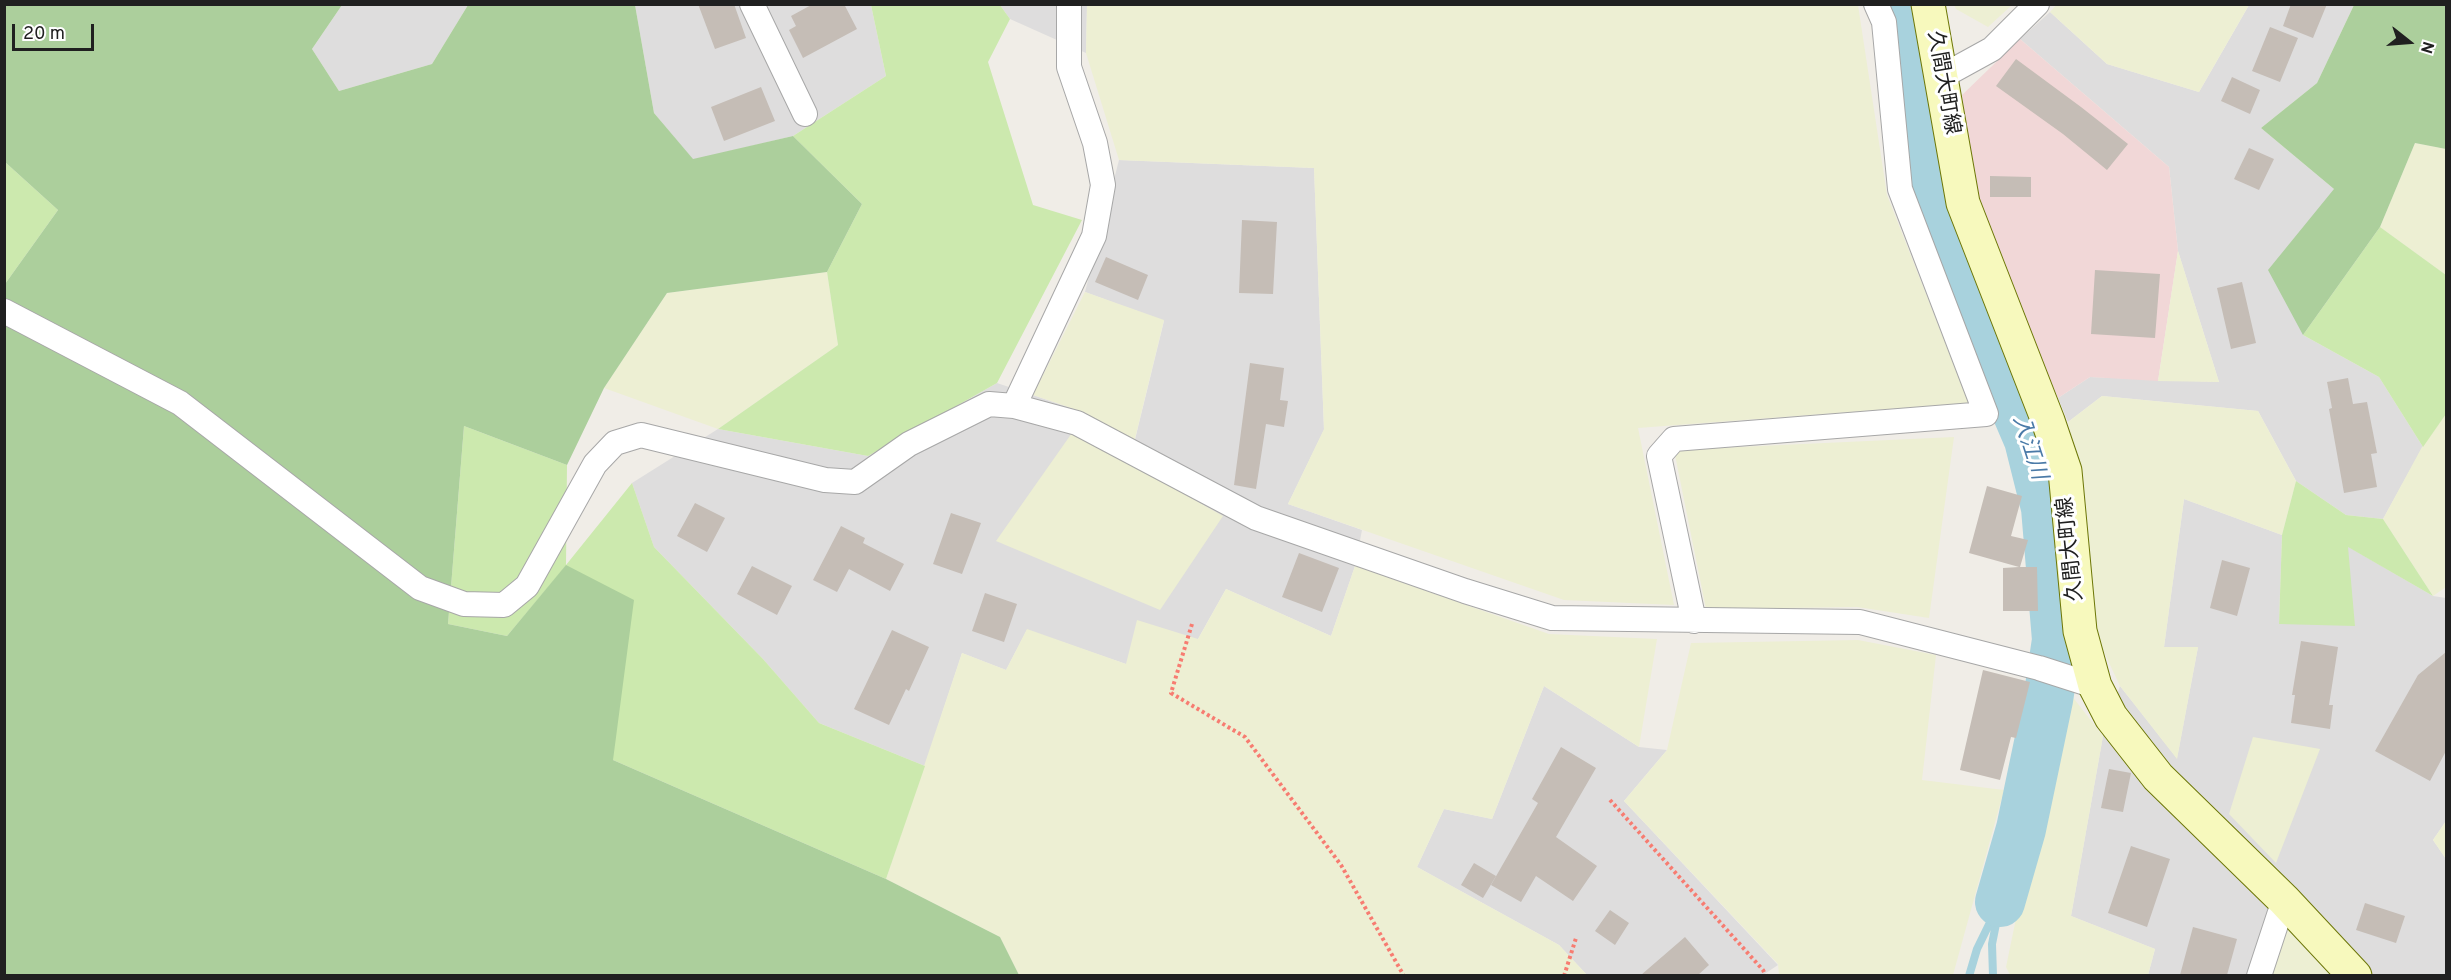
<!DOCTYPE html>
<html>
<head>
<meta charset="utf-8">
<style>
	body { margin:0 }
	#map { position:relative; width:2451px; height:980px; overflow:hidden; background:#f0ede7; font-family:Overpass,sans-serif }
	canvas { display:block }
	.frame { position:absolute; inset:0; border:6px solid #202020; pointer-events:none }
	.north { position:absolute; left:2379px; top:12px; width:60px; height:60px; -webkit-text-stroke:4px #fff; paint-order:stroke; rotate:107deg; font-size:16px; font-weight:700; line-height:24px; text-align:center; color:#202020 }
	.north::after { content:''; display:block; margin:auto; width:21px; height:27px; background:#202020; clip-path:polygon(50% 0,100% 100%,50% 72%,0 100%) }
	.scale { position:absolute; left:12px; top:24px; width:82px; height:27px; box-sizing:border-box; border:3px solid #202020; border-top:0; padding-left:8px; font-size:18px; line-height:21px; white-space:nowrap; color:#202020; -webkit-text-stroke:4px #fff; paint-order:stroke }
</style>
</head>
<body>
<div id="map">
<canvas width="2451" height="980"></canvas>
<div class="frame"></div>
<div class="north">N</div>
<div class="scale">20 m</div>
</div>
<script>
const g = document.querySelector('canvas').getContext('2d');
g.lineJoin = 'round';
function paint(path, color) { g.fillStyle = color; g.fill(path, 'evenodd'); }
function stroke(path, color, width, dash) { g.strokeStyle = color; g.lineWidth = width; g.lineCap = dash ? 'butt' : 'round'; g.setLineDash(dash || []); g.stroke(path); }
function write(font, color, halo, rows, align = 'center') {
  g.font = font + ' Overpass,"Noto Sans JP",sans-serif'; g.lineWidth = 6; g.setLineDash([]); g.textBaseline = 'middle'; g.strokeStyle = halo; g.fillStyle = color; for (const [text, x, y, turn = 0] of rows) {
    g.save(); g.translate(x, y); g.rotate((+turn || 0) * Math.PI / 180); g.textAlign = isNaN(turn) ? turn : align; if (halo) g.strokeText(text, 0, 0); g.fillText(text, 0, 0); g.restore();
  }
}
const residential = new Path2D(`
	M 342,5 L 468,5 L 432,64 L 339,91 L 312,49 Z
	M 635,5 L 871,5 L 886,76 L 793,136 L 693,160 L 654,113 Z
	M 1000,5 L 1087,5 L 1086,53 L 1010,19 Z
	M 2249,5 L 2354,5 L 2317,83 L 2261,128 L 2334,189 L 2303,335 L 2379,377 L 2423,447 L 2383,519 L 2346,515 L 2296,481 L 2258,411 L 2102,396 L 2068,422 L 2058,398 L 2090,377 L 2219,382 L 2178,251 L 2169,167 L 2020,39 L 2050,12 L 2107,64 L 2199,92 Z
	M 1119,160 L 1314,168 L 1324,430 L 1288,504 L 1362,530 L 1355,566 L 1331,636 L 1226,589 L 1198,639 L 1126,664 L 1027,630 L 1006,670 L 962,653 L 925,766 L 819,723 L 763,659 L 654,547 L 632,483 L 718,429 L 868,456 L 997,383 L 1086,413 L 1129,464 L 1164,321 L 1085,292 Z
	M 2184,499 L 2282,535 L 2279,624 L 2347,546 L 2433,596 L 2446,598 L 2446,821 L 2433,840 L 2446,859 L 2446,975 L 2330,975 L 2285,926 L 2269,975 L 2148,975 L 2155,949 L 2071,916 L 2103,736 L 2120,686 L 2177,758 L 2198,647 L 2164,647 Z
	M 1544,686 L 1639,747 L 1667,750 L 1624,801 L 1778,965 L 1763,975 L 1587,975 L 1559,945 L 1417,867 L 1444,809 L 1492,819 Z`);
const commercial = new Path2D(`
	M 2020,39 L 2169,167 L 2178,251 L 2158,381 L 2090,377 L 2058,398 L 1977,207 L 1962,95 Z`);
const farmland = new Path2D(`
	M 2057,4 L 2249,4 L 2249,5 L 2199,92 L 2107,64 L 2050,12 Z
	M 1087,5 L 1858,5 L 1887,195 L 1969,403 L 1638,428 L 1674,605 L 1564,600 L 1288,504 L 1324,429 L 1314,168 L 1119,160 L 1086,53 Z
	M 1954,5 L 2012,5 L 1988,27 L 1956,9 Z
	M 2415,143 L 2446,149 L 2446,275 L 2380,227 Z
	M 2178,251 L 2219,382 L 2158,381 Z
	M 827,272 L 838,345 L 718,429 L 604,388 L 667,293 Z
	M 1085,292 L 1164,320 L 1129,463 L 1223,516 L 1160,610 L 996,541 L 1086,413 L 1033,395 Z
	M 2102,396 L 2258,411 L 2296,481 L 2282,535 L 2184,499 L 2164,647 L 2198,647 L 2177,759 L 2120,686 L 2095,633 L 2085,498 L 2068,422 Z
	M 2446,414 L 2446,587 L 2433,596 L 2383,519 L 2422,447 Z
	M 1954,437 L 1929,618 L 1857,607 L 1706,609 L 1674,450 Z
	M 1355,566 L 1549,634 L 1657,639 L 1639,747 L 1544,686 L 1492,819 L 1444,809 L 1417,867 L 1559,945 L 1587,975 L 1019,975 L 1000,937 L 886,879 L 962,653 L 1006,670 L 1027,629 L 1126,664 L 1137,620 L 1198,639 L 1226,589 L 1331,636 Z
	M 1858,640 L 1936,655 L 1922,780 L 2004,790 L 1953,975 L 1779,975 L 1778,964 L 1624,801 L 1667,750 L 1691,643 Z
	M 2064,686 L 2103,736 L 2071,916 L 2155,949 L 2148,975 L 2010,975 L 2006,967 Z
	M 2253,737 L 2320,749 L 2276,863 L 2229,814 Z
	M 2446,821 L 2446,859 L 2433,840 Z
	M 2285,926 L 2330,975 L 2269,976 Z`);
const grass = new Path2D(`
	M 871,5 L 1000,5 L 1010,19 L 988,62 L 1033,205 L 1082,220 L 997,383 L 868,456 L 718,429 L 838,345 L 827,272 L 862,204 L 793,136 L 886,76 Z
	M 5,162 L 58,210 L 5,284 Z
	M 2380,227 L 2446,275 L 2446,414 L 2423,447 L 2379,377 L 2303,335 Z
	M 464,426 L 567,465 L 566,565 L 632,483 L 654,547 L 763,659 L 819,723 L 925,766 L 886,879 L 613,760 L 566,566 L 507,636 L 448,624 Z
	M 2296,481 L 2346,515 L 2383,519 L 2433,596 L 2348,547 L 2355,626 L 2279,624 L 2282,535 Z`);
const forest = new Path2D(`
	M 5,5 L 342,5 L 312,49 L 339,91 L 432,64 L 468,5 L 635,5 L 654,113 L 693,159 L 793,136 L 862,204 L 827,272 L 667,293 L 604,388 L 567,465 L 464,426 L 448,624 L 507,636 L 566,565 L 634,600 L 613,760 L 886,879 L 1000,937 L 1019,975 L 5,975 L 5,284 L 58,210 L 5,162 Z
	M 2354,5 L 2446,5 L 2446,149 L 2415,143 L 2380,227 L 2303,335 L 2268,270 L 2334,189 L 2261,128 L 2317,83 Z`);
const stream = new Path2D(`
	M 1969,976 L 1977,949 L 2000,902
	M 1993,976 L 1992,944 L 1998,914`);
const river = new Path2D(`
	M 1902,4 L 1905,14 L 1921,145 L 1944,242 L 2029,440 L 2046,508 L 2057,640 L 2048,700 L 2021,829 L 2000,902`);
const building = new Path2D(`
	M 698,4 L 734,4 L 746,38 L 715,49 Z
	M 813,4 L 844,4 L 857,29 L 803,58 L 789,30 L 796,26 L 791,16 Z
	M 2291,4 L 2327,4 L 2313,38 L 2283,26 Z
	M 2270,27 L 2298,38 L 2280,82 L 2252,71 Z
	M 2016,59 L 2081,107 L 2128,144 L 2107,170 L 2063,134 L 1996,86 Z
	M 2232,77 L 2260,90 L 2250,114 L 2221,101 Z
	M 761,87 L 775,121 L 724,141 L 711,107 Z
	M 2249,148 L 2274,159 L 2259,190 L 2234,179 Z
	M 1990,176 L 2031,177 L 2031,197 L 1990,197 Z
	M 1242,220 L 1277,222 L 1273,294 L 1239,293 Z
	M 1106,257 L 1148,275 L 1138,300 L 1095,282 Z
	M 2095,270 L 2160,274 L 2155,338 L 2091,334 Z
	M 2242,282 L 2256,343 L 2231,349 L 2217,288 Z
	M 1250,363 L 1284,368 L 1280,400 L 1288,401 L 1284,427 L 1266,424 L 1256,489 L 1234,485 Z
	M 2348,378 L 2353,404 L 2367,402 L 2377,453 L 2371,454 L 2377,487 L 2344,493 L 2329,409 L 2332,408 L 2327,382 Z
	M 1987,486 L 2022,496 L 2011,536 L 2028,540 L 2020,567 L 2037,567 L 2038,611 L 2003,611 L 2003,568 L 2019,567 L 1969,553 Z
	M 695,503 L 725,518 L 707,552 L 677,536 Z
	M 951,513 L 981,523 L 962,574 L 933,564 Z
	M 841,526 L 865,538 L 863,543 L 904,564 L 890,591 L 849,569 L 837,592 L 813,580 Z
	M 1299,553 L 1339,568 L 1322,612 L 1282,597 Z
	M 2222,560 L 2250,568 L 2237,616 L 2210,608 Z
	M 752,566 L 792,586 L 777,615 L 737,594 Z
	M 985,593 L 1017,604 L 1004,642 L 972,631 Z
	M 892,630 L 929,647 L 909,691 L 906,689 L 889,725 L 854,709 Z
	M 2301,641 L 2338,647 L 2329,705 L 2333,705 L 2330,729 L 2291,723 L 2295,695 L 2292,695 Z
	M 2446,652 L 2446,751 L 2430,781 L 2375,751 L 2418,675 Z
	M 1983,670 L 2030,682 L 2016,738 L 2011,737 L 2000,780 L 1960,770 Z
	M 1561,747 L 1596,768 L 1556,837 L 1597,866 L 1573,901 L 1536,876 L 1521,902 L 1491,885 L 1538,803 L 1532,799 Z
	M 2109,769 L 2131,773 L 2123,812 L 2101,808 Z
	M 2131,846 L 2170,859 L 2147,927 L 2108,913 Z
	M 1474,863 L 1496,876 L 1483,898 L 1461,885 Z
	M 2365,903 L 2405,916 L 2396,943 L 2356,930 Z
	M 1610,910 L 1629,923 L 1615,945 L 1595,931 Z
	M 2193,927 L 2237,939 L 2227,975 L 2180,975 Z
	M 1685,937 L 1709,965 L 1698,975 L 1641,975 Z`);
const path = new Path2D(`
	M 1192,624 L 1171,693 L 1245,737 L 1341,865 L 1404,976
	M 1610,800 L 1763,970 L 1766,976
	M 1564,976 L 1576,938`);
const street = new Path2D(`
	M 752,4 L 805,114
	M 1941,77 L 1992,49 L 2037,4
	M 4,311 L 180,403 L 420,588 L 464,604 L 504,605 L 527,586 L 595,464 L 615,443 L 641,435 L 825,480 L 855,482 L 909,444 L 989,404 L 1014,406 L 1077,423 L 1256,518 L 1465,591 L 1552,618 L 1860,622 L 2039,668 L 2095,686
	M 1014,406 L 1094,236 L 1103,185 L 1095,143 L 1069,67 L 1069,4
	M 1694,621 L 1659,456 L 1674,439 L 1986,414 L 1900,189 L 1884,22 L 1876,4
	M 2259,976 L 2284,900`);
const secondary = new Path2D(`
	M 1928,4 L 1963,203 L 2048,421 L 2065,471 L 2080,631 L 2095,686 L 2111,717 L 2158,777 L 2284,900 L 2355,976`);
const streetNames = [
	["久間大町線",1942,83,80],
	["久間大町線",2072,549,-96]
];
const waterNames = [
	["入江川",2028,448,72]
];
paint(residential, '#dedddd');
paint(commercial, '#f1d7d7');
paint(farmland, '#edefd3');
paint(grass, '#cce9ae');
paint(forest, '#accf9c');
stroke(stream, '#a8d2dd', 8);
stroke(river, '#a8d2dd', 50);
paint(building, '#c5bdb6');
stroke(street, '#a7a7a7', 26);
stroke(secondary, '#6d7707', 35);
stroke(path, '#f77c71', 4, [3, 3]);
stroke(street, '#fff', 24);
stroke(secondary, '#f7f9bd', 33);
write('21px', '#202020', '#fff', streetNames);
write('italic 22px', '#4a7aa7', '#fff', waterNames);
</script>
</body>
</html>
